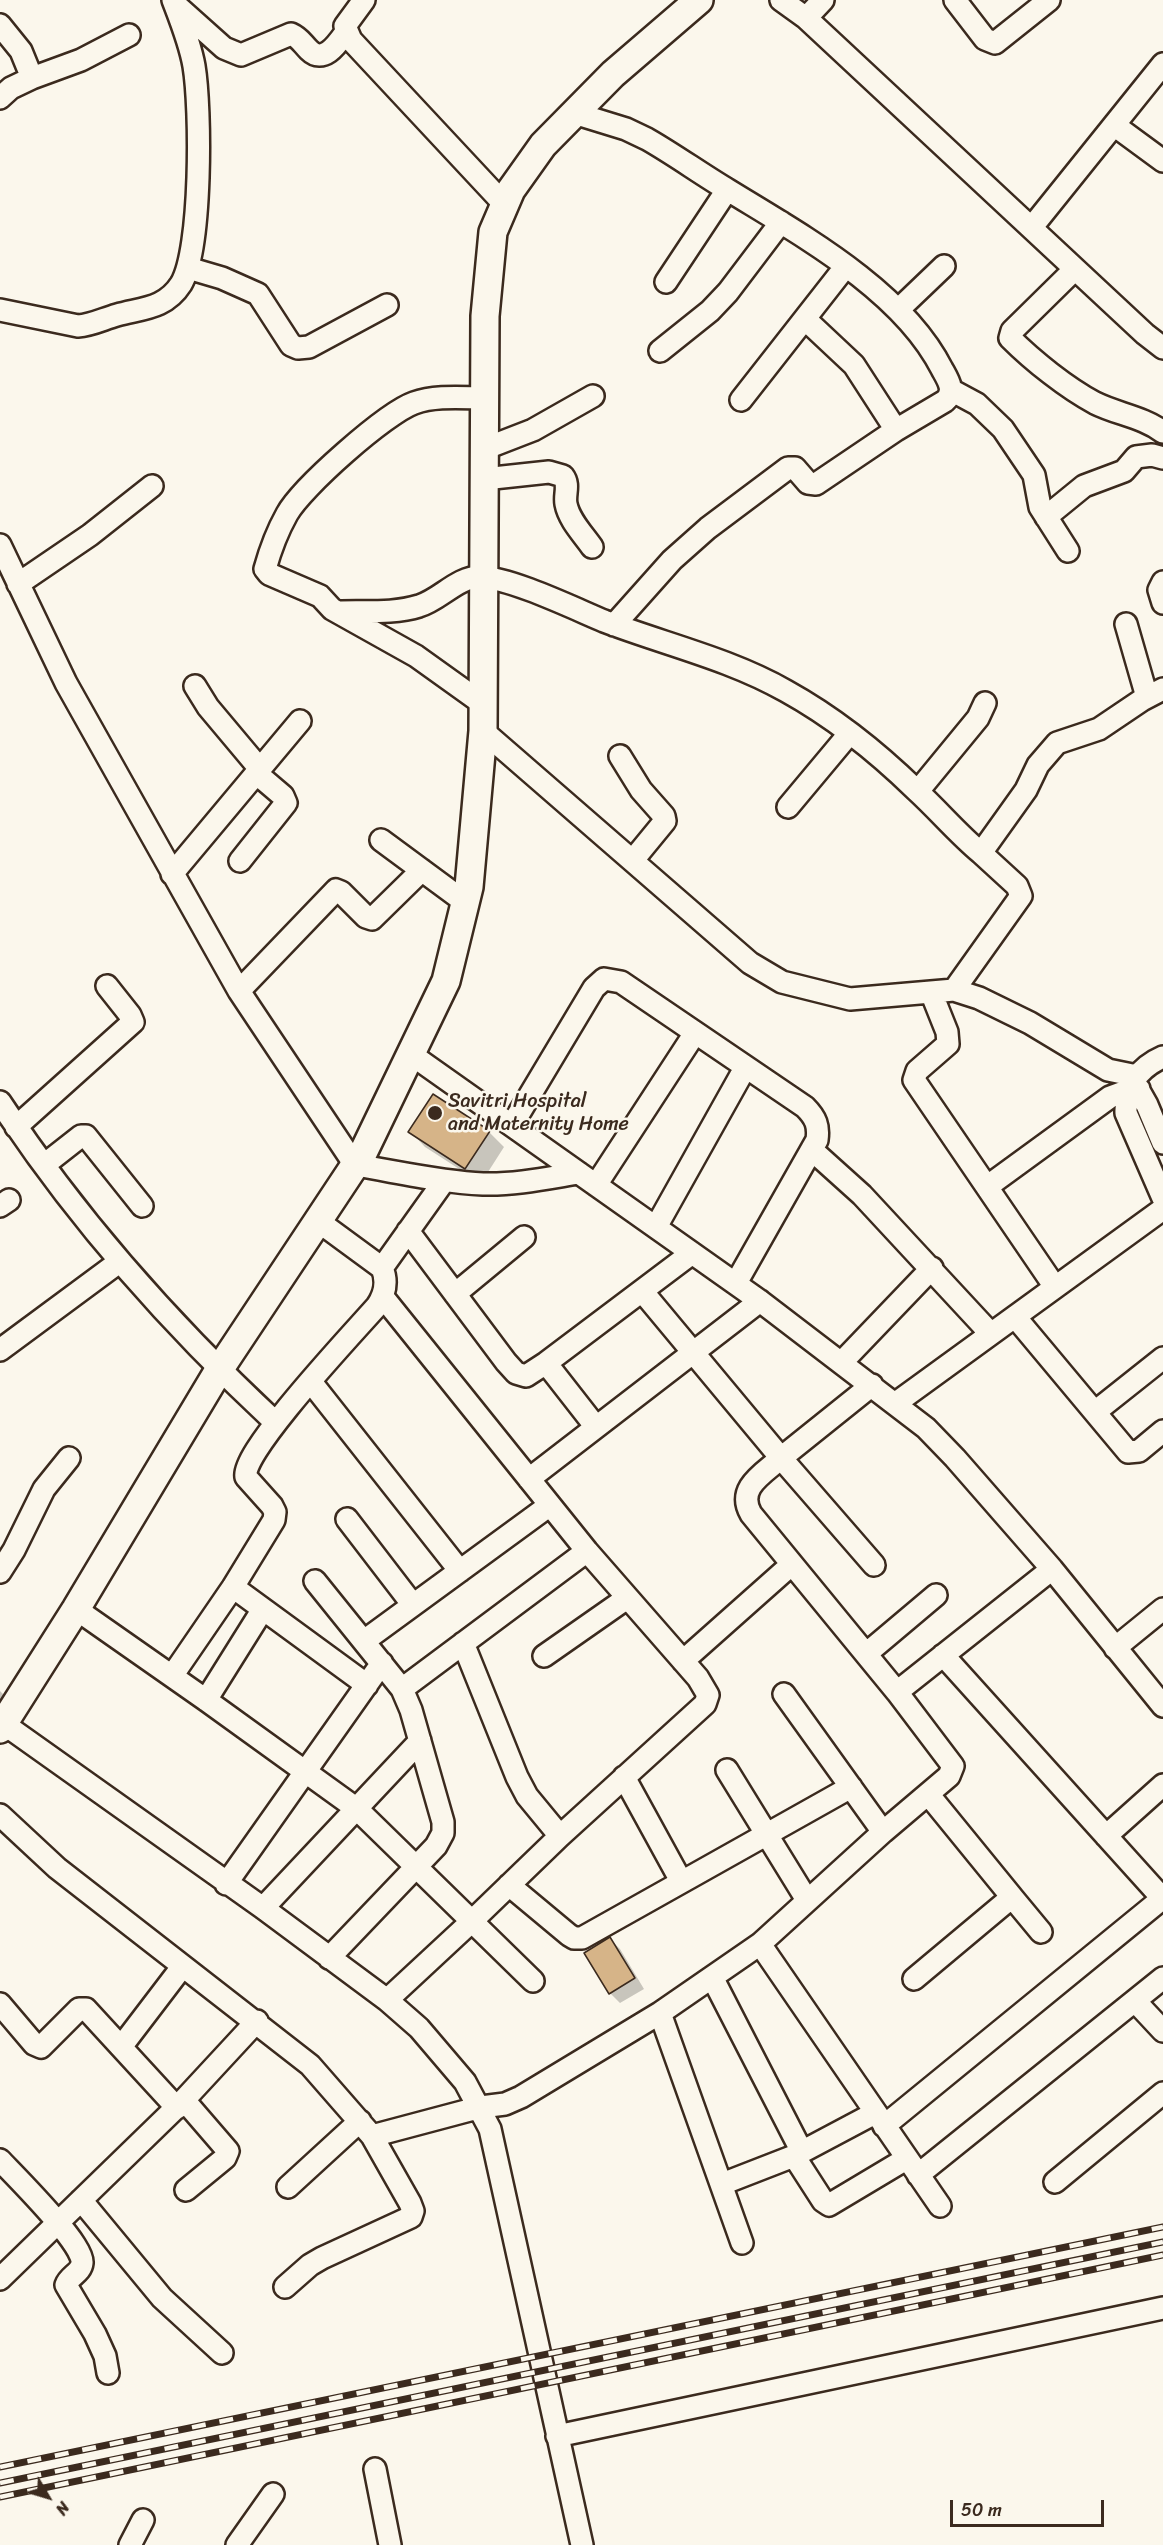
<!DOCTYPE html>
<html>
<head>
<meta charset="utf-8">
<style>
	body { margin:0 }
	#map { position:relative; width:1163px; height:2545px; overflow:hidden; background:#fbf7ec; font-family:Sriracha,sans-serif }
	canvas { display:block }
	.north { position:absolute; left:18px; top:2467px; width:60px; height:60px; -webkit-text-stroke:4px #fbf7ec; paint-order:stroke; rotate:128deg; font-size:16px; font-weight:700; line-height:24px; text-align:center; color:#3b2a1e }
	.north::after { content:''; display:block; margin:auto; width:21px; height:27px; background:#3b2a1e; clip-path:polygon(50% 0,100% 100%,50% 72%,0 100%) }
	.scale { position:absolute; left:950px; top:2500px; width:154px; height:27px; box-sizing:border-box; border:3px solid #3b2a1e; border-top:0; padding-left:8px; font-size:18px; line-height:21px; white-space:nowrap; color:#3b2a1e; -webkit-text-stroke:4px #fbf7ec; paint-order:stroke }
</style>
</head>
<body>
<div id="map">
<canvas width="1163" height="2545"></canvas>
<div class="north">N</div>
<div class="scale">50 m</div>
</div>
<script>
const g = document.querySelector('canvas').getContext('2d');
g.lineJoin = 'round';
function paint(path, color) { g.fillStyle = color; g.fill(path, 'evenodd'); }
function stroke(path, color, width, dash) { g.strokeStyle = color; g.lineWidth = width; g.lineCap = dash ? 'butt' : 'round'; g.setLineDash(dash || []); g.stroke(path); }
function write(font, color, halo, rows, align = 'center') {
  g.font = font + ' Sriracha,sans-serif'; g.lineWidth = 5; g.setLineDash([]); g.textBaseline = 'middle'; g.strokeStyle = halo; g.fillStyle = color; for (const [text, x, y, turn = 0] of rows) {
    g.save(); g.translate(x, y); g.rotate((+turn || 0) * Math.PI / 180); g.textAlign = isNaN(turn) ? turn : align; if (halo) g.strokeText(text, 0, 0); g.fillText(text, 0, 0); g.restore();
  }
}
const shadow = new Path2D(`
	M 410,1131 L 489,1132 L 504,1147 L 481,1183 L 425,1147 Z
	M 0,1691 L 13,1704 L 0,1721 Z
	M 610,1939 L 620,1949 L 644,1989 L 620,2003 L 610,1993 Z`);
const building = new Path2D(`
	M 433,1094 L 490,1131 L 465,1169 L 408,1132 Z
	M 610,1937 L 635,1978 L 609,1994 L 584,1953 Z`);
const minor = new Path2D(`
	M 364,0 L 345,26 L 351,40 L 505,205
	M 781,0 L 806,18 L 1145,334 L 1163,348
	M 955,0 L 985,39 L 995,43 L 1049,0
	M 177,6 L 224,48 L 241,55 L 291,34 C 300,38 302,43 309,50 C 324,65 338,43 346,32
	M 806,18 L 823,0
	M 0,25 L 21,51 L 32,78 L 11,88 L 0,98
	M 32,78 L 81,60 L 129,35
	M 574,113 L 626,129 L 647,139 C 675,155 701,174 728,190 C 801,235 902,290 942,369 C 948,380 956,391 945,401 L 896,430 L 816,484 L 808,483 L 795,468 L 788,468 L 708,528 L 672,560 L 614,625
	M 1114,125 L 1163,161
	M 1032,227 L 1163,64
	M 188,268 L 222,278 L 258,294 L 291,345 L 298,348 L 309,347 L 387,305
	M 1075,269 L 1012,331 L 1010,338 C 1033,361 1067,388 1095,403 C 1117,414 1143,417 1163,432
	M 666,282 L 727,190
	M 0,310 L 78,326 C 92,325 103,319 117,315 C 142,308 165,309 181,284 C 202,249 201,108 194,66 C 190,43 181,21 173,0
	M 898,310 L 944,266
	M 805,319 L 854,365 L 896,430
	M 660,351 L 710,311 L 728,292 L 781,222
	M 951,390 L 977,404 L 1003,429 L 1034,475 L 1040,507 L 1068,551
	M 741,400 L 846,266
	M 484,449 L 533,430 L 593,396
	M 484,479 L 549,472 L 563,476 C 570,485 564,494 566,504 C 569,520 583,534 592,547
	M 1046,517 L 1084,486 L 1124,471 L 1136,457 L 1152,455 L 1163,458
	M 0,545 L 66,683 L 239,991 L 355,1165 C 398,1172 440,1182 483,1184 C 515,1185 548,1178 579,1173
	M 1163,582 L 1159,590 L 1163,603
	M 18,584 L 90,535 L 152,486
	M 338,612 C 364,611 394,614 419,606 C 440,600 457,577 480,577 C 511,578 573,608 604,621 C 664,644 730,659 786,691 C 833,717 878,753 916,790 C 939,811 958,834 981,853
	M 1126,624 L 1147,697
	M 195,686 L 208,707 L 260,769
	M 483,704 L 416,656 L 332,609 L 320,596 L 269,574 L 265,569 C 270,551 278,530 287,514 C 302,487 386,413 414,403 C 436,395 463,398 487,398
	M 483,731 L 750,963 L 782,982 L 850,999 L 954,990 L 979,998 L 1030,1023 L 1108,1070 L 1137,1076
	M 620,756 L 641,790 L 664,816 L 665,821 L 633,860
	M 918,791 L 978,718 L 985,703
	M 788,807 L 849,734
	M 381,840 L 465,902
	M 240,861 L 286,803 L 283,796 L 256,773
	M 172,874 L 300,721
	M 954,990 L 1021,896 L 1017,886 L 981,853 L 1026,790 L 1038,765 L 1057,743 L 1099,729 L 1142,700 L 1163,689
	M 239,991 L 336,890 L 341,892 L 366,917 L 372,919 L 422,870
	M 931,992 L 947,1032 L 948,1044 L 917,1071 L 914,1080 L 1055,1287
	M 412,1055 L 760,1301 L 926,1428 L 955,1458 L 1052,1569 L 1163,1706
	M 1163,1057 C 1140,1067 1125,1086 1126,1113 L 1163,1198
	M 1134,1082 L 1147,1105 L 1163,1143
	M 0,1102 C 78,1221 172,1326 275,1422
	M 512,1125 L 594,988 L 604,979 L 621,982 L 805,1107 C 816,1118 819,1126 817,1140 L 736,1283
	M 16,1127 L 133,1022 L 130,1015 L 107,986
	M 812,1150 L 862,1195 L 991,1334
	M 44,1165 L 81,1136 L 86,1136 L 142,1206
	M 596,1185 L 695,1033
	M 988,1186 L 1110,1097 L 1129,1090 L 1139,1089
	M 0,1206 L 9,1200
	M 318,1221 L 382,1268
	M 656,1227 L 745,1068
	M 408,1231 L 506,1362 L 516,1373 L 526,1376 L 546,1363 L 692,1253
	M 455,1294 L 524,1237
	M 383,1297 L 587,1551 L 698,1678 L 708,1695 L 705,1704 L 560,1836 L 471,1922 L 387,2000
	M 1016,1318 L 1128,1452 L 1139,1451 L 1163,1431
	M 0,1350 L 119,1262
	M 842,1362 L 932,1268
	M 546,1363 L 596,1427
	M 311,1382 L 460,1571
	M 872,1385 L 781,1458 L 874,1565
	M 896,1403 L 1163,1209
	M 1095,1412 L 1163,1358
	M 529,1479 L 760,1301
	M 347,1519 L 413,1605
	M 0,1572 L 14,1550 L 44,1489 L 69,1458
	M 315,1581 L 402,1689 L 411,1710 L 443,1822 L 443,1833 L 436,1846 L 329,1958
	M 233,1587 L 367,1685
	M 76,1609 L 206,1700 L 357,1809 L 533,1981
	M 364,1641 L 550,1505
	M 463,1643 L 517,1777 L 527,1796 L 560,1836
	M 1115,1648 L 1163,1609
	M 866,1654 L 936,1595
	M 943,1655 L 1163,1899
	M 544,1656 L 627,1598
	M 683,1661 L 791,1565
	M 172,1676 L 233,1587 L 274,1520 L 275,1512 L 272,1506 L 246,1477 C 239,1454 356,1330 377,1306 C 385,1294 388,1282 382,1268 L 444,1181
	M 402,1689 L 587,1551
	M 897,1692 L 1052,1569
	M 784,1694 L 883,1832
	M 206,1700 L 263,1609
	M 4,1724 L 263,1908 L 387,2000 L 419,2028 L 465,2082 L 490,2129 L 582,2545
	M 727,1770 L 807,1900
	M 624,1777 L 681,1881
	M 0,1815 L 57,1868 L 310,2065 L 372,2136 L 481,2107 L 505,2104 L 521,2097 L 660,2013 L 760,1944 L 883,1832 L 949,1776 L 953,1766 L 897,1692 L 751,1514 C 736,1488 763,1474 781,1458 L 642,1291
	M 1106,1836 L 1163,1785
	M 226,1884 L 382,1663
	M 509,1885 L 569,1935 L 574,1938 L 582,1938 L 851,1787
	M 1012,1897 L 1041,1932
	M 263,1908 L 420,1741
	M 760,1944 L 940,2206
	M 712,1977 L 802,2152
	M 914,1979 L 1012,1897 L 928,1794
	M 1135,2001 L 1163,2031
	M 0,2004 L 34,2044 L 41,2047 L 79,2009 L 86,2009 L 177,2108
	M 660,2013 L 742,2243
	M 121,2047 L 182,1967
	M 184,2100 L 228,2151 L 225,2158 L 186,2190
	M 884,2126 L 1163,1898
	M 794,2156 L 823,2201 L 829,2205 L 906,2159
	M 0,2160 C 14,2175 85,2245 82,2263 C 81,2273 69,2276 66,2285 L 95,2334 L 105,2356 L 108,2373
	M 918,2175 L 1163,1978
	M 1055,2182 L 1163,2093
	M 722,2184 L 794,2156 L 875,2113
	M 288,2187 L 360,2121
	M 81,2200 L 162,2298 L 222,2353
	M 0,2279 L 182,2102 L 257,2021
	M 285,2287 L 310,2265 L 322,2258 L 411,2217 L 413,2211 L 410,2203 L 372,2136
	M 557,2436 L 1163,2308
	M 375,2469 L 390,2545
	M 130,2545 L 143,2520
	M 237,2545 L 273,2494`);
const major = new Path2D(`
	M 0,1729 L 76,1609 L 219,1370 L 363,1153 L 446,981 L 469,887 L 483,731 L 485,316 L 493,232 L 511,190 L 543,145 L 613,74 L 699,0`);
const rail = new Path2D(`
	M 0,2467 L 1163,2227
	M 0,2483 L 1163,2242
	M 0,2497 L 1163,2255`);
const markers = [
	[435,1113,8,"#3b2a1e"]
];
const poiNames = [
	["Savitri Hospital",448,1102],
	["and Maternity Home",448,1125]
];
paint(shadow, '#0003');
paint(building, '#d6b488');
stroke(building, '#3b2a1e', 1.5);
stroke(minor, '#3b2a1e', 26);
stroke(major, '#3b2a1e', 32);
stroke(minor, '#fbf7ec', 21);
stroke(major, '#fbf7ec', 27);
stroke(rail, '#3b2a1e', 7);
stroke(rail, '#fbf7ec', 4.5, [14]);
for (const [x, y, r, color] of markers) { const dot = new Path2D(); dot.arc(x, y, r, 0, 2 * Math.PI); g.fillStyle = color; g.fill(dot); stroke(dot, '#fbf7ec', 2); }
write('20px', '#3b2a1e', '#fbf7ec', poiNames, 'left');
</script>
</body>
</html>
